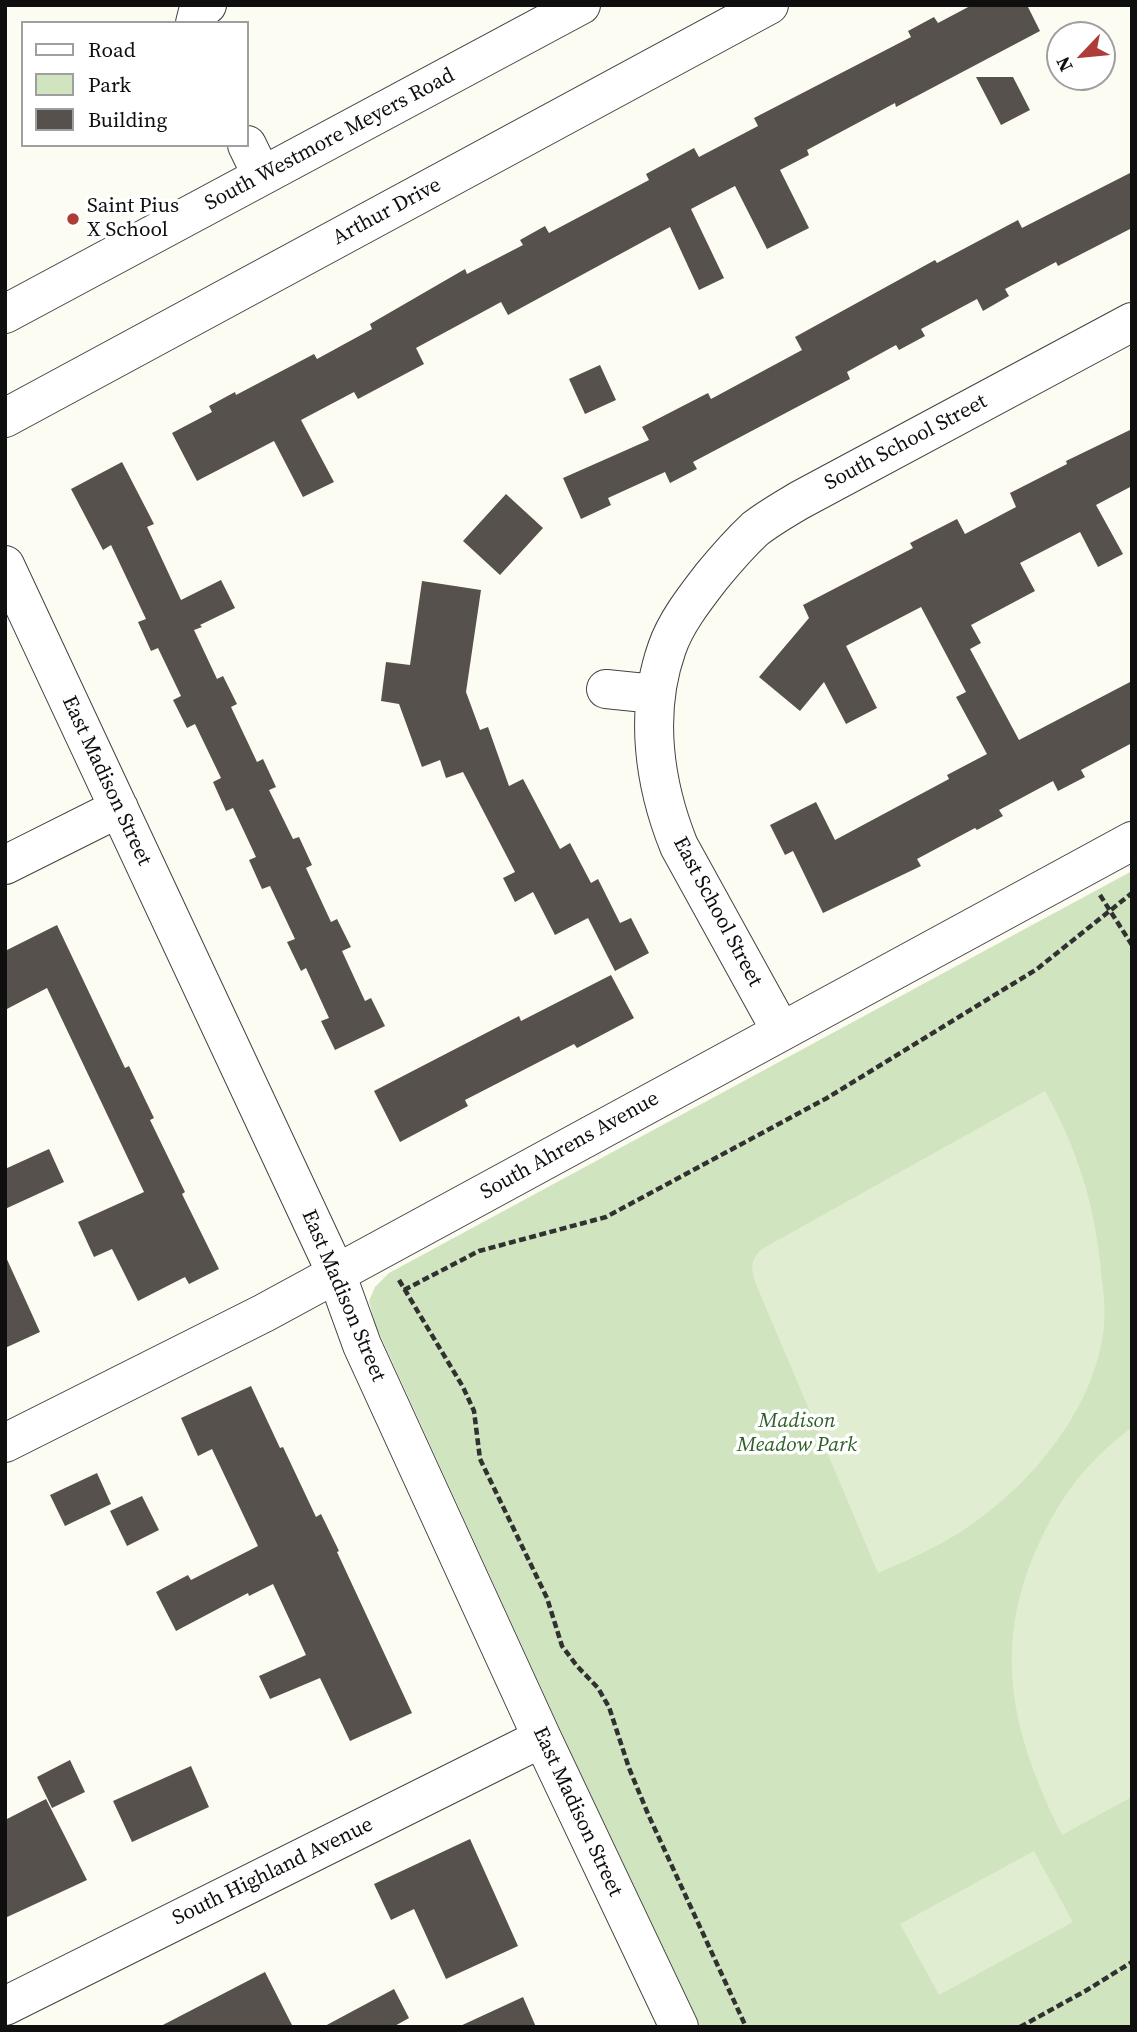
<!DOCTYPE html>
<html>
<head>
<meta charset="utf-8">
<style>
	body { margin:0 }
	#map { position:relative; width:1137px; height:2032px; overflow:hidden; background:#fdfcf2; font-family:"Source Serif 4",serif }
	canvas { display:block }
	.frame { position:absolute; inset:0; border:7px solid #0f0f0f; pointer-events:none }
	.legend { position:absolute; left:21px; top:21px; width:228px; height:126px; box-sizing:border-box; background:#fff; border:2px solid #9f9f9f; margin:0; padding:9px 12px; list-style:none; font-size:21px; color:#0f0f0f }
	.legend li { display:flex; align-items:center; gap:14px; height:35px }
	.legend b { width:35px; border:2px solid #9f9f9f }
	.north { position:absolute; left:1046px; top:21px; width:70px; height:70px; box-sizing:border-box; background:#fff; border:2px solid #9f9f9f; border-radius:50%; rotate:244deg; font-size:19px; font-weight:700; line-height:28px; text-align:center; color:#0f0f0f }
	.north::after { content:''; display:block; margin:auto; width:24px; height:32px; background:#ae3d38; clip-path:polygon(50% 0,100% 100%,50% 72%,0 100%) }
</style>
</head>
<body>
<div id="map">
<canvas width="1137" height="2032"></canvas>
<div class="frame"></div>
<ul class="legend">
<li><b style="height:9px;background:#fff"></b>Road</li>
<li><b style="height:19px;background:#cfe4bf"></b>Park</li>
<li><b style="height:19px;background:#56514c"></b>Building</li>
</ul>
<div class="north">N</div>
</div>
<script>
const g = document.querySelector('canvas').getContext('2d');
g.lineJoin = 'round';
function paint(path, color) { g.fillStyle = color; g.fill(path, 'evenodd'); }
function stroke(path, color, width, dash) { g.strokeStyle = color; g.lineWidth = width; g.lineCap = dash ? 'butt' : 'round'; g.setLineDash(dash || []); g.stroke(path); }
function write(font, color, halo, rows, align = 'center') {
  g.font = font + ' "Source Serif 4",serif'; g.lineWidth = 7; g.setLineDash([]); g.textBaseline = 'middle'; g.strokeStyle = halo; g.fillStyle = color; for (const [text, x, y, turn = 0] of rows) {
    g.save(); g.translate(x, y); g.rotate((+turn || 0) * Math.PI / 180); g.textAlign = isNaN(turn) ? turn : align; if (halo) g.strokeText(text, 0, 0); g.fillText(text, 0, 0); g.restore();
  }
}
const green = new Path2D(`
	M 1132,871 L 1132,2027 L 700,2027 L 569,1749 L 375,1324 L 369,1301 L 375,1287 L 389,1273 Z`);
const pitch = new Path2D(`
	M 1045,1091 C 1075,1144 1094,1201 1100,1262 C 1102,1283 1106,1305 1104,1326 C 1096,1407 1033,1483 968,1527 C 940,1546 909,1560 878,1573 L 755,1282 C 751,1267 750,1260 762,1249 Z
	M 1132,1427 L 1132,1797 L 1062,1835 C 1012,1734 990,1648 1040,1541 C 1063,1492 1089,1460 1132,1427 Z
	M 1034,1851 L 1073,1922 L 939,1995 L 900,1924 Z`);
const building = new Path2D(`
	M 972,5 L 1027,5 L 1040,31 L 896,107 L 895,103 L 807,150 L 809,155 L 780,170 L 809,228 L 767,249 L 735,186 L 691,209 L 724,278 L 699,290 L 670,227 L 508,315 L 501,302 L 416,348 L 424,364 L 358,399 L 354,392 L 301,420 L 334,482 L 303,497 L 274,441 L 197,481 L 172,433 L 212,412 L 209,406 L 235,392 L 236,395 L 314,354 L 317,359 L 372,329 L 370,324 L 465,269 L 467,274 L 523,245 L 520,240 L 545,226 L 549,233 L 649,180 L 646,174 L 694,148 L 699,157 L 758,126 L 754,118 L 911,37 L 908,31 L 934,17 L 938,23 Z
	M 976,77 L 1013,77 L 1030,110 L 1001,125 Z
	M 1132,172 L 1132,228 L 1058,266 L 1056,262 L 1005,289 L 1009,296 L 983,311 L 977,299 L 921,329 L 925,336 L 899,350 L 896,345 L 847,372 L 850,379 L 693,462 L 697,469 L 670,483 L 665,472 L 608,498 L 611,505 L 581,519 L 563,478 L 649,440 L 642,427 L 708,393 L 711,399 L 802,350 L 795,337 L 935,260 L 937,263 L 1018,220 L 1022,228 Z
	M 600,365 L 616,400 L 585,414 L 569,379 Z
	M 1132,429 L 1132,486 L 1096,505 L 1123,554 L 1098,567 L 1080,532 L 1020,563 L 1035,591 L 971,625 L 981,643 L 970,649 L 1019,740 L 1132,681 L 1132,743 L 1081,770 L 1085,777 L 1058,791 L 1053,781 L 999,810 L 1003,816 L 977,830 L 975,828 L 917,859 L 921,866 L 823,913 L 793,851 L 785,855 L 770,825 L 816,802 L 835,840 L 949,779 L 947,775 L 987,754 L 956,697 L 966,692 L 921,607 L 846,646 L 877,708 L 846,724 L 824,682 L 800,711 L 759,677 L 809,618 L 803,605 L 913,548 L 910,543 L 957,519 L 965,534 L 1016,507 L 1010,493 L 1067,464 L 1066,461 Z
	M 122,462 L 154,524 L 147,527 L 181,600 L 221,580 L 235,608 L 200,625 L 202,627 L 194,630 L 217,679 L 223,676 L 237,704 L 231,707 L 257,762 L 263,759 L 276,787 L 269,790 L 293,839 L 299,837 L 312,865 L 306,868 L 331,922 L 337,919 L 351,947 L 342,951 L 365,1001 L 371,998 L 385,1026 L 335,1050 L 321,1021 L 329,1018 L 306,968 L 301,971 L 287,942 L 295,939 L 270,886 L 262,889 L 249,860 L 256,857 L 233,808 L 226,811 L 213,782 L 221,778 L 195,724 L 187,728 L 173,700 L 181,696 L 158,648 L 151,651 L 138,622 L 146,619 L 111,545 L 103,550 L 71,489 Z
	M 506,494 L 543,528 L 500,575 L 463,541 Z
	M 422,581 L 481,590 L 466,692 L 480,730 L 488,727 L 509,786 L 523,779 L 560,849 L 570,843 L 591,883 L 598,879 L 620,923 L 631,918 L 649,953 L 615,971 L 588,918 L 555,935 L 533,892 L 515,902 L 503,878 L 515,872 L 463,772 L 446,778 L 440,760 L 422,767 L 399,704 L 381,701 L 386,662 L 410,665 Z
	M 57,925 L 125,1068 L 129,1066 L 154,1118 L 150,1120 L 185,1192 L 182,1194 L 219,1269 L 189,1284 L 185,1277 L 138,1301 L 112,1249 L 94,1257 L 78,1222 L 144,1192 L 47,988 L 5,1010 L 5,951 Z
	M 611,975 L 634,1018 L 577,1048 L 574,1044 L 465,1100 L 468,1106 L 400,1142 L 374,1091 L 519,1016 L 521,1021 Z
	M 49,1149 L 64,1182 L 5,1209 L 5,1169 Z
	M 5,1255 L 40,1332 L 5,1348 Z
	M 251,1386 L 280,1448 L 283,1447 L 316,1517 L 321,1514 L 339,1551 L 337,1552 L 412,1713 L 350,1741 L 320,1678 L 270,1699 L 259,1676 L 306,1655 L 273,1584 L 249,1596 L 248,1593 L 176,1631 L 156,1592 L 188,1575 L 191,1580 L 258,1546 L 212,1449 L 198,1456 L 181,1418 Z
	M 97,1473 L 111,1504 L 65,1526 L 50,1495 Z
	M 142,1496 L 159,1530 L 127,1546 L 110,1511 Z
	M 70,1760 L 85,1792 L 52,1808 L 37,1777 Z
	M 191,1766 L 209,1807 L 132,1842 L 113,1801 Z
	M 46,1799 L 87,1880 L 5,1918 L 5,1820 Z
	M 470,1839 L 518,1946 L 446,1979 L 414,1909 L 391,1920 L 374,1884 Z
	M 265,1972 L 293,2027 L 159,2027 Z
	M 394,1989 L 409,2018 L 393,2027 L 323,2027 Z
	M 523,1997 L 536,2027 L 458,2027 Z`);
const path = new Path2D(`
	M 1100,895 L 1132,945
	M 399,1280 L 463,1387 L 474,1411 L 480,1459 L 547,1598 L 562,1646 L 577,1666 L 598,1688 L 609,1707 L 629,1768 L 648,1814 L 746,2027
	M 404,1290 L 479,1251 L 606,1217 L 827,1098 L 1037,969 L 1132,893
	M 1020,2027 L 1087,1990 L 1132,1962`);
const minor = new Path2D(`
	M 195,23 L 198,11 L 207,5
	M 247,145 L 262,176
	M 5,314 L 581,5
	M 5,418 L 769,5
	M 5,565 L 336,1273 L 362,1345 L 542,1738 L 679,2027
	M 606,689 L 655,694
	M 5,865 L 119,808
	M 781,1031 L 679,846 C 654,784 644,713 667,648 C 676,622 695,598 712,576 C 726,559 739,544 755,529 C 769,518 785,509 800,500 L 1132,322
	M 5,1443 L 264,1313 L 1132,841
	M 5,2006 L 542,1738`);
const markers = [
	[73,219,7,"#ae3d38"]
];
const streetNames = [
	["South Westmore Meyers Road",330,140,-28],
	["Arthur Drive",387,212,-28],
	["South School Street",906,443,-28],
	["East Madison Street",106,781,65],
	["East School Street",717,912,62],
	["South Ahrens Avenue",570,1146,-29],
	["East Madison Street",343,1296,67],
	["East Madison Street",577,1812,65],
	["South Highland Avenue",273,1872,-26]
];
const poiNames = [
	["Saint Pius",87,207],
	["X School",87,231]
];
const parkNames = [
	["Madison",797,1422],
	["Meadow Park",797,1446]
];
paint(green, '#cfe4bf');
paint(pitch, '#e0edd0');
paint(building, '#56514c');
stroke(minor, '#424242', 40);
stroke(path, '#313131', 4.5, [7, 3.5]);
stroke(minor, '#fff', 38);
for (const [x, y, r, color] of markers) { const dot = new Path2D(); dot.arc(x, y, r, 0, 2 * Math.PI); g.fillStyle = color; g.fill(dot); stroke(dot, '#fff', 2.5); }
write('21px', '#0f0f0f', '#fff', streetNames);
write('21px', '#0f0f0f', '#fff', poiNames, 'left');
write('italic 21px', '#2d5f27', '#fff', parkNames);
</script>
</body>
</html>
